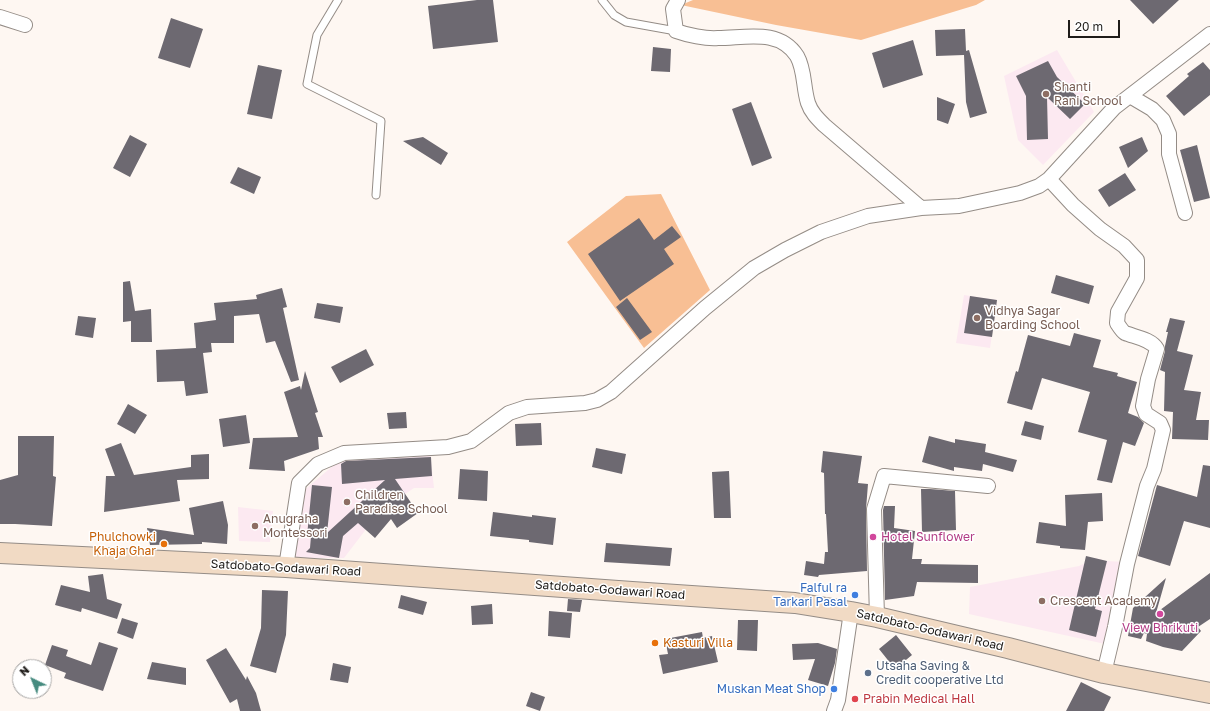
<!DOCTYPE html>
<html>
<head>
<meta charset="utf-8">
<style>
	body { margin:0 }
	#map { position:relative; width:1210px; height:711px; overflow:hidden; background:#fef7f2; font-family:"Golos Text",sans-serif }
	canvas { display:block }
	.north { position:absolute; left:12px; top:659px; width:40px; height:40px; box-sizing:border-box; background:#fff; border:1px solid #a5a4a3; border-radius:50%; rotate:317deg; font-size:11px; font-weight:700; line-height:16px; text-align:center; color:#1f1c19 }
	.north::after { content:''; display:block; margin:auto; width:14px; height:18px; background:#468b7f; clip-path:polygon(50% 0,100% 100%,50% 72%,0 100%) }
	.scale { position:absolute; left:1068px; top:20px; width:52px; height:18px; box-sizing:border-box; border:2px solid #1f1c19; border-top:0; padding-left:5px; font-size:12px; line-height:14px; white-space:nowrap; color:#1f1c19; -webkit-text-stroke:3px #fff; paint-order:stroke }
</style>
</head>
<body>
<div id="map">
<canvas width="1210" height="711"></canvas>
<div class="north">N</div>
<div class="scale">20 m</div>
</div>
<script>
const g = document.querySelector('canvas').getContext('2d');
g.lineJoin = 'round';
function paint(path, color) { g.fillStyle = color; g.fill(path, 'evenodd'); }
function stroke(path, color, width, dash) { g.strokeStyle = color; g.lineWidth = width; g.lineCap = dash ? 'butt' : 'round'; g.setLineDash(dash || []); g.stroke(path); }
function write(font, color, halo, rows, align = 'center') {
  g.font = font + ' "Golos Text",sans-serif'; g.lineWidth = 3; g.setLineDash([]); g.textBaseline = 'middle'; g.strokeStyle = halo; g.fillStyle = color; for (const [text, x, y, turn = 0] of rows) {
    g.save(); g.translate(x, y); g.rotate((+turn || 0) * Math.PI / 180); g.textAlign = isNaN(turn) ? turn : align; if (halo) g.strokeText(text, 0, 0); g.fillText(text, 0, 0); g.restore();
  }
}
const education = new Path2D(`
	M 1057,50 L 1094,112 L 1043,165 L 1018,140 L 1004,76 Z
	M 964,295 L 997,300 L 990,348 L 956,343 Z
	M 430,452 L 434,488 L 414,488 L 380,511 L 344,558 L 294,558 L 299,536 L 301,493 L 341,459 Z
	M 238,507 L 273,511 L 270,542 L 239,541 Z
	M 1095,558 L 1107,561 L 1124,562 L 1105,644 L 969,614 L 970,587 L 1079,566 Z`);
const green = new Path2D(`
	M 693,0 L 985,0 L 976,5 L 861,40 L 776,25 L 681,5 Z
	M 661,194 L 710,290 L 644,348 L 567,242 L 626,196 Z`);
const building = new Path2D(`
	M 477,0 L 493,0 L 498,42 L 433,49 L 428,6 Z
	M 1130,0 L 1179,0 L 1153,24 Z
	M 171,18 L 203,29 L 190,68 L 158,58 Z
	M 965,29 L 966,51 L 969,50 L 987,113 L 970,118 L 966,102 L 964,55 L 936,56 L 935,30 Z
	M 913,40 L 923,75 L 883,88 L 872,53 Z
	M 653,47 L 671,49 L 670,72 L 651,71 Z
	M 1048,61 L 1057,77 L 1085,104 L 1070,119 L 1047,97 L 1048,139 L 1027,140 L 1026,96 L 1016,76 Z
	M 1203,62 L 1210,70 L 1210,95 L 1184,116 L 1166,96 L 1189,76 L 1187,74 Z
	M 258,65 L 282,70 L 272,119 L 247,114 Z
	M 937,97 L 955,104 L 948,124 L 937,120 Z
	M 751,102 L 772,158 L 752,166 L 732,109 Z
	M 130,135 L 147,144 L 130,177 L 113,168 Z
	M 423,137 L 448,153 L 441,165 L 403,141 Z
	M 1142,137 L 1148,151 L 1128,168 L 1119,147 Z
	M 1197,145 L 1210,198 L 1194,202 L 1180,150 Z
	M 238,167 L 261,177 L 254,194 L 230,183 Z
	M 1125,173 L 1136,190 L 1109,207 L 1098,190 Z
	M 639,218 L 654,240 L 672,226 L 681,237 L 664,249 L 674,264 L 620,301 L 588,254 Z
	M 1056,275 L 1094,286 L 1089,304 L 1051,293 Z
	M 130,281 L 135,311 L 151,309 L 152,342 L 131,342 L 131,321 L 123,322 L 123,282 Z
	M 282,288 L 287,307 L 283,308 L 299,380 L 291,382 L 275,341 L 266,343 L 259,314 L 234,316 L 234,343 L 211,343 L 212,352 L 203,353 L 208,393 L 186,396 L 184,381 L 157,382 L 156,350 L 196,348 L 194,323 L 216,320 L 214,303 L 257,299 L 256,295 Z
	M 970,296 L 997,300 L 992,337 L 964,333 Z
	M 627,298 L 652,332 L 640,340 L 616,307 Z
	M 317,303 L 343,307 L 340,323 L 314,318 Z
	M 78,316 L 96,318 L 93,338 L 75,335 Z
	M 1170,318 L 1185,321 L 1177,351 L 1193,355 L 1184,390 L 1201,392 L 1196,420 L 1209,420 L 1208,440 L 1172,439 L 1173,412 L 1164,411 L 1165,372 L 1160,370 L 1165,351 L 1165,346 L 1168,332 L 1166,332 Z
	M 1074,333 L 1101,340 L 1093,367 L 1118,373 L 1117,376 L 1137,382 L 1128,413 L 1138,417 L 1144,423 L 1135,446 L 1123,442 L 1112,483 L 1097,480 L 1107,440 L 1078,432 L 1090,392 L 1042,378 L 1032,410 L 1007,403 L 1016,371 L 1018,372 L 1028,335 L 1070,346 Z
	M 366,349 L 374,365 L 340,383 L 331,367 Z
	M 305,371 L 318,412 L 315,413 L 323,437 L 318,437 L 319,449 L 284,461 L 285,471 L 249,469 L 253,438 L 298,437 L 284,392 L 300,386 L 301,390 Z
	M 128,404 L 147,415 L 135,434 L 117,424 Z
	M 406,412 L 407,428 L 389,429 L 387,413 Z
	M 246,415 L 250,443 L 223,447 L 219,419 Z
	M 1025,421 L 1044,426 L 1041,440 L 1021,435 Z
	M 541,423 L 542,445 L 516,446 L 515,424 Z
	M 18,436 L 54,436 L 53,476 L 56,477 L 52,526 L 15,524 L 0,524 L 0,480 L 18,475 Z
	M 929,436 L 955,443 L 955,439 L 986,444 L 985,452 L 1017,460 L 1013,472 L 983,464 L 982,471 L 954,467 L 954,471 L 922,462 Z
	M 121,443 L 134,475 L 191,467 L 191,455 L 209,454 L 209,479 L 177,480 L 180,501 L 104,512 L 106,476 L 115,476 L 105,449 Z
	M 596,448 L 626,454 L 622,474 L 592,467 Z
	M 823,451 L 862,456 L 858,483 L 868,484 L 866,509 L 867,571 L 819,575 L 818,577 L 804,575 L 806,561 L 824,564 L 825,552 L 828,552 L 826,514 L 825,514 L 824,473 L 821,472 Z
	M 431,457 L 432,476 L 395,479 L 418,513 L 397,528 L 391,519 L 375,538 L 358,523 L 343,536 L 339,558 L 306,552 L 310,548 L 311,536 L 307,536 L 312,485 L 332,487 L 327,533 L 385,480 L 342,484 L 341,464 L 346,461 Z
	M 1203,465 L 1210,466 L 1210,528 L 1184,521 L 1170,566 L 1138,556 L 1157,485 L 1197,497 Z
	M 460,469 L 488,471 L 487,501 L 458,499 Z
	M 729,471 L 731,518 L 714,518 L 712,472 Z
	M 921,489 L 930,489 L 955,491 L 956,530 L 922,532 Z
	M 1102,493 L 1103,521 L 1088,522 L 1085,550 L 1060,548 L 1060,546 L 1036,543 L 1039,522 L 1066,526 L 1065,495 Z
	M 223,501 L 228,525 L 227,544 L 202,542 L 202,544 L 150,545 L 147,528 L 194,535 L 189,508 Z
	M 884,506 L 895,506 L 894,528 L 915,531 L 912,559 L 922,559 L 921,564 L 978,565 L 978,583 L 917,582 L 914,596 L 885,600 L 883,510 Z
	M 493,512 L 532,517 L 532,515 L 556,518 L 553,545 L 529,542 L 529,540 L 490,536 Z
	M 606,543 L 672,548 L 670,566 L 604,562 Z
	M 1086,556 L 1107,561 L 1095,609 L 1102,611 L 1096,637 L 1069,630 Z
	M 1210,573 L 1210,619 L 1198,627 L 1201,631 L 1182,651 L 1163,647 L 1146,641 L 1147,634 L 1144,633 L 1141,639 L 1128,636 L 1133,608 L 1166,578 L 1156,613 Z
	M 103,574 L 107,599 L 122,604 L 117,619 L 82,608 L 81,612 L 55,605 L 61,585 L 90,592 L 88,576 Z
	M 262,590 L 288,591 L 286,635 L 276,673 L 250,666 L 261,628 Z
	M 401,595 L 427,602 L 423,615 L 398,608 Z
	M 568,599 L 582,600 L 580,612 L 567,611 Z
	M 492,604 L 493,624 L 472,625 L 471,606 Z
	M 549,611 L 572,613 L 570,638 L 548,636 Z
	M 122,618 L 138,623 L 133,639 L 117,633 Z
	M 738,620 L 758,620 L 757,651 L 737,650 Z
	M 702,632 L 703,638 L 712,636 L 718,662 L 663,674 L 659,655 L 668,654 L 665,639 Z
	M 896,635 L 912,655 L 895,669 L 879,649 Z
	M 99,642 L 118,648 L 103,691 L 64,678 L 66,673 L 45,665 L 52,645 L 68,650 L 66,656 L 91,665 Z
	M 818,643 L 837,649 L 835,663 L 828,686 L 808,680 L 815,659 L 793,660 L 792,644 Z
	M 226,648 L 246,680 L 247,676 L 256,693 L 261,711 L 240,711 L 237,699 L 230,703 L 206,660 Z
	M 152,662 L 186,668 L 186,685 L 147,679 Z
	M 333,663 L 351,667 L 348,683 L 330,680 Z
	M 1081,682 L 1111,697 L 1104,711 L 1066,711 Z
	M 531,692 L 545,697 L 540,711 L 526,706 Z`);
const lane = new Path2D(`
	M 338,0 L 317,35 L 307,84 L 381,121 L 376,195
	M 602,0 L 614,15 L 626,22 L 676,31`);
const street = new Path2D(`
	M 678,0 L 673,9 L 676,31 C 687,35 706,39 718,38 C 745,38 779,28 797,56 C 805,70 803,87 808,103 C 811,112 817,118 824,125 L 921,208
	M 0,17 L 25,25
	M 1130,96 L 1152,109 L 1163,120 L 1169,134 L 1169,154 L 1185,213
	M 1049,179 L 1073,205 L 1100,229 L 1124,246 L 1137,260 L 1137,278 L 1118,312 L 1117,323 C 1119,326 1122,331 1125,333 C 1135,337 1151,339 1157,349 L 1148,379 L 1143,406 L 1146,414 L 1160,423 L 1163,430 L 1154,469 L 1147,486 L 1127,564 L 1115,627 L 1104,673
	M 286,567 L 299,483 L 318,464 L 344,453 L 448,447 L 471,441 L 509,413 L 527,407 L 585,403 L 597,400 L 611,392 L 705,308 L 754,268 L 785,250 L 821,232 L 868,216 L 921,208 L 959,206 L 1020,193 L 1039,186 L 1049,179 L 1114,108 L 1210,34
	M 877,617 L 874,509 L 884,476 L 988,486
	M 834,711 L 838,700 L 851,612`);
const secondary = new Path2D(`
	M 0,553 L 286,567 L 632,592 L 795,603 L 851,612 L 877,617 L 1008,648 L 1104,673 L 1210,693`);
const markers = [
	[1046,94,4,"#8d6e63"],
	[977,318,4,"#8d6e63"],
	[347,502,4,"#8d6e63"],
	[255,526,4,"#8d6e63"],
	[873,537,4,"#d1479c"],
	[164,544,4,"#e8710a"],
	[855,595,4,"#3f7fe0"],
	[1042,601,4,"#8d6e63"],
	[1160,614,4,"#d1479c"],
	[655,643,4,"#e8710a"],
	[868,673,4,"#5c6f8a"],
	[834,689,4,"#3f7fe0"],
	[855,699,4,"#e0444e"]
];
const educationNames = [
	["Shanti",1054,87],
	["Rani School",1054,101],
	["Vidhya Sagar",985,311],
	["Boarding School",985,325],
	["Children",355,495],
	["Paradise School",355,509],
	["Anugraha",263,519],
	["Montessori",263,533],
	["Crescent Academy",1050,601]
];
const foodNames = [
	["Phulchowki",156,537],
	["Khaja Ghar",156,551],
	["Kasturi Villa",663,643,"left"]
];
const hotelNames = [
	["Hotel Sunflower",881,537],
	["View Bhrikuti",1160,628,"center"]
];
const streetNames = [
	["Satdobato-Godawari Road",286,568,3],
	["Satdobato-Godawari Road",610,590,4],
	["Satdobato-Godawari Road",930,630,13]
];
const shopNames = [
	["Falful ra",847,588],
	["Tarkari Pasal",847,602],
	["Muskan Meat Shop",826,689]
];
const serviceNames = [
	["Utsaha Saving &",876,666],
	["Credit cooperative Ltd",876,680]
];
const healthNames = [
	["Prabin Medical Hall",863,699]
];
paint(education, '#fce9f1');
paint(green, '#f8bf94');
paint(building, '#6d6971');
stroke(lane, '#948c86', 9);
stroke(street, '#948c86', 16);
stroke(secondary, '#948c86', 22);
stroke(lane, '#fff', 7);
stroke(street, '#fff', 14);
stroke(secondary, '#f1dac4', 20);
for (const [x, y, r, color] of markers) { const dot = new Path2D(); dot.arc(x, y, r, 0, 2 * Math.PI); g.fillStyle = color; g.fill(dot); stroke(dot, '#fff', 1.5); }
write('12px', '#785e54', '#fff', educationNames, 'left');
write('12px', '#c56008', '#fff', foodNames, 'right');
write('12px', '#b23c85', '#fff', hotelNames, 'left');
write('12px', '#1f1c19', '#fff', streetNames);
write('12px', '#366cbe', '#fff', shopNames, 'right');
write('12px', '#4e5e75', '#fff', serviceNames, 'left');
write('12px', '#be3a42', '#fff', healthNames, 'left');
</script>
</body>
</html>
